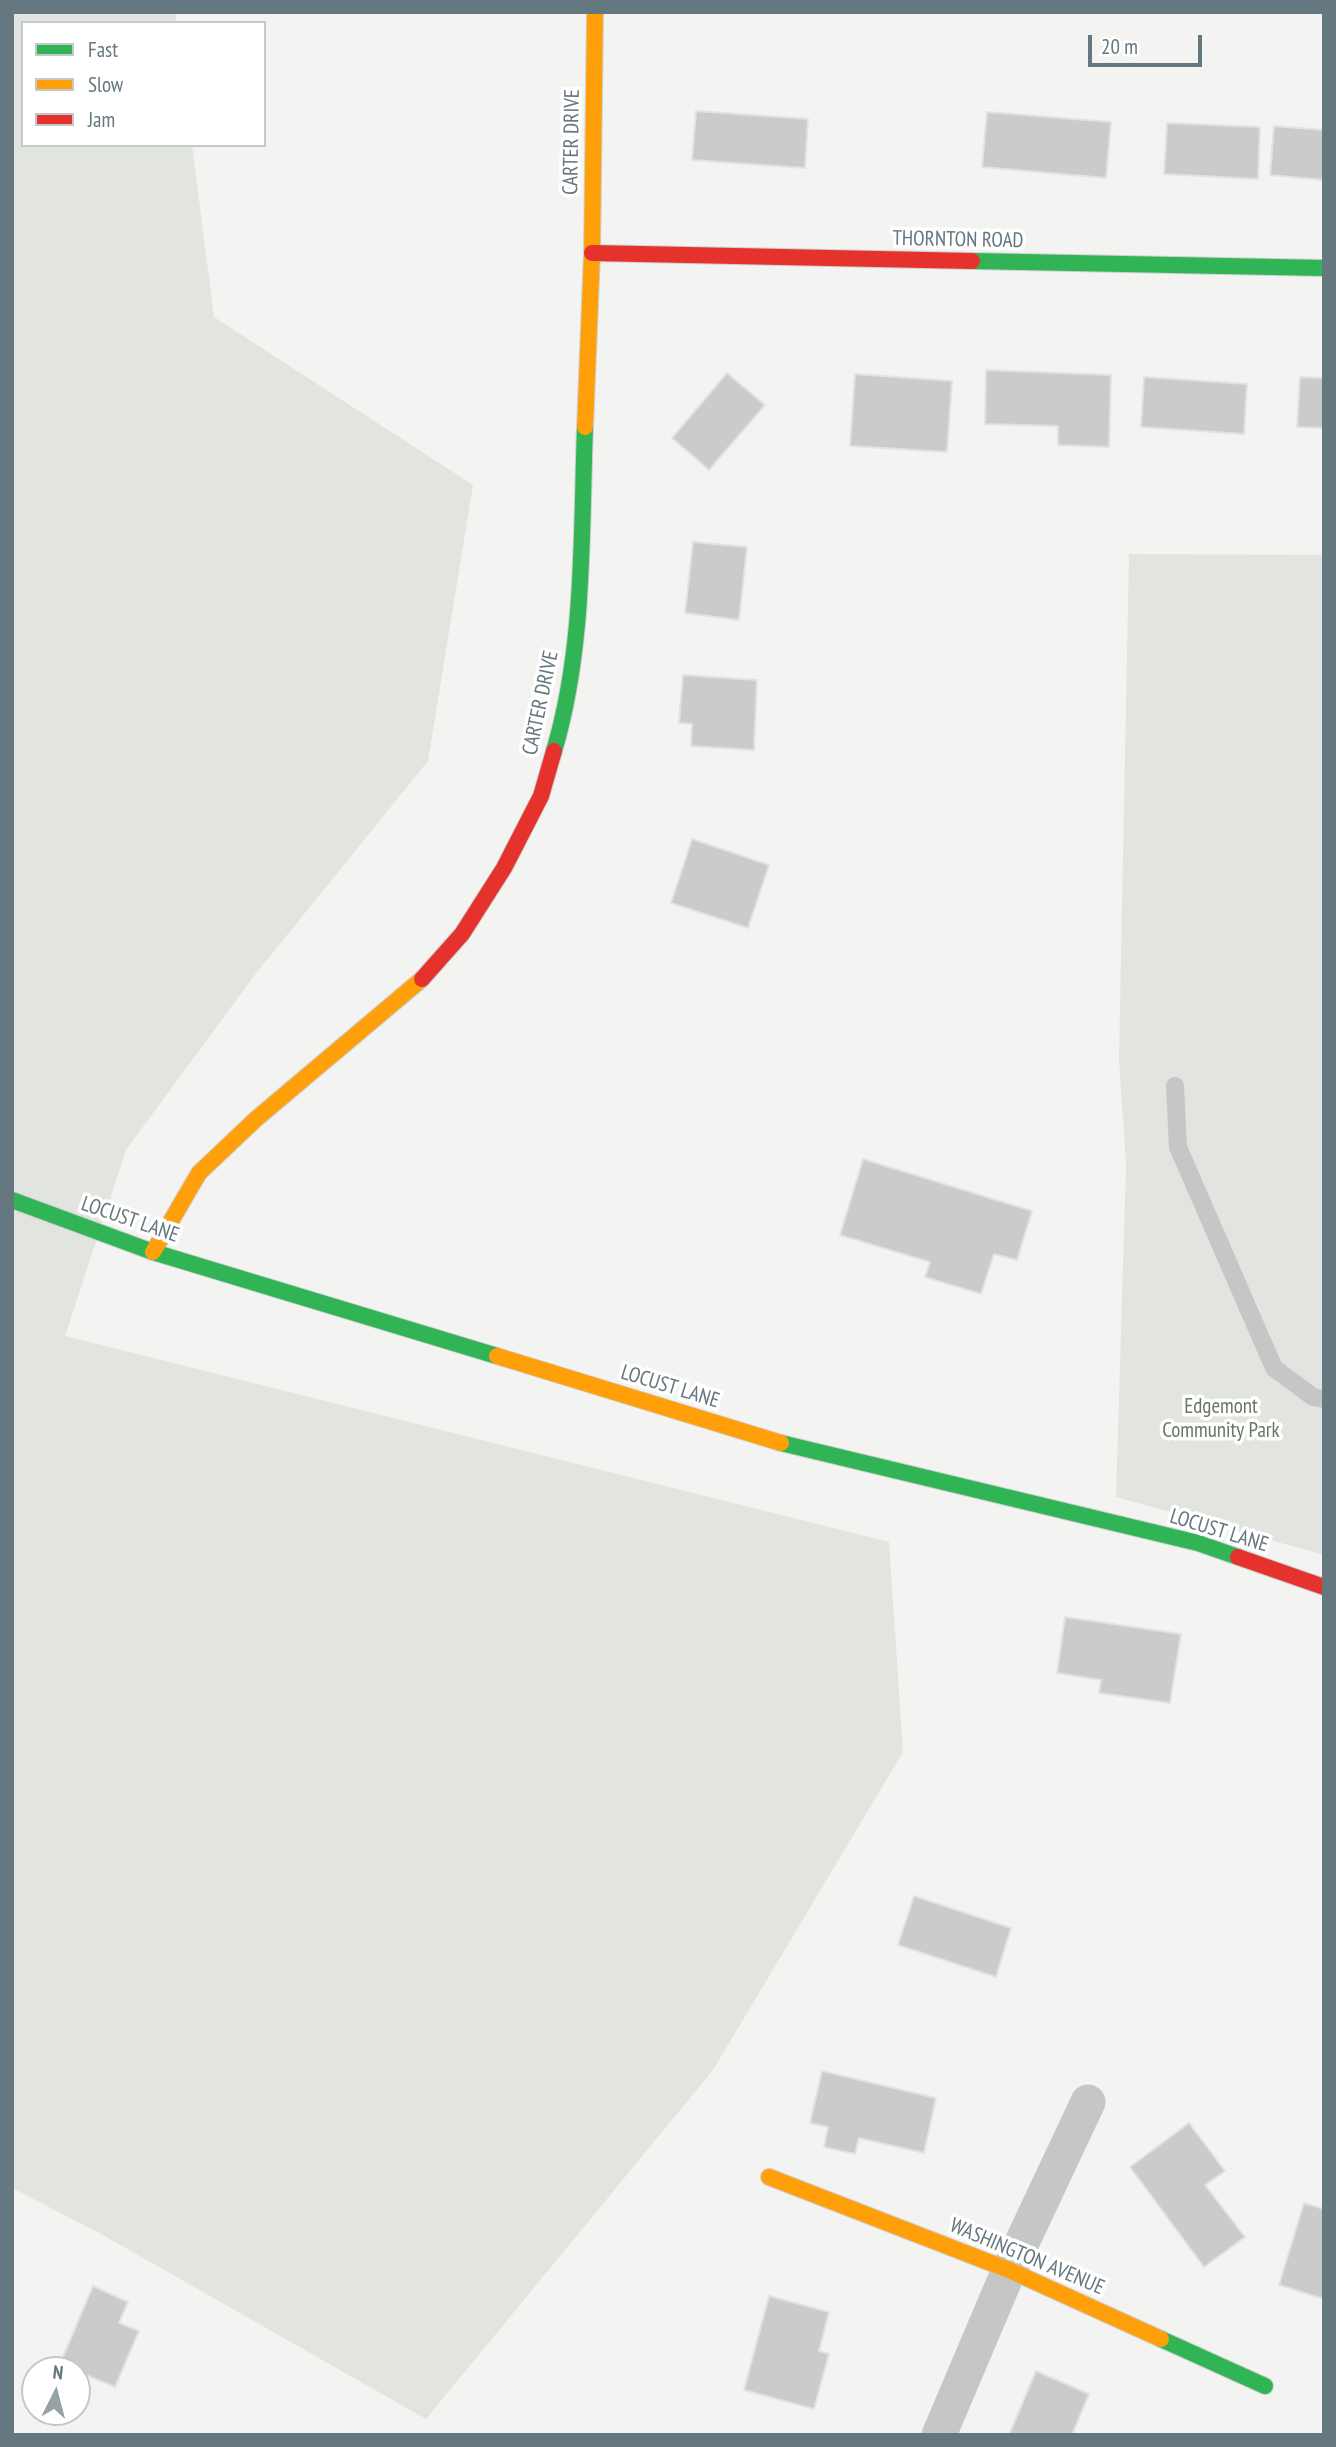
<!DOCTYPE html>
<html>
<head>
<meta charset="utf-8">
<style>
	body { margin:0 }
	#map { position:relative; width:1336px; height:2447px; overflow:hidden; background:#f3f3f1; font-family:"PT Sans Narrow",sans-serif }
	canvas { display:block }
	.frame { position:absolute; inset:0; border:14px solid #65777f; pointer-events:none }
	.legend { position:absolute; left:21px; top:21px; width:245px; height:126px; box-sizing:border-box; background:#fff; border:2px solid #c1c9cc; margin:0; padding:9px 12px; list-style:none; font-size:21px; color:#65777f }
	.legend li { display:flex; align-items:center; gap:14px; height:35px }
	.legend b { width:35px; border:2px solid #c1c9cc }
	.north { position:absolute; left:21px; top:2356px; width:70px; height:70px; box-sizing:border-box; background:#fff; border:2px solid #c1c9cc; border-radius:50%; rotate:6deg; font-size:19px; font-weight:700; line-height:28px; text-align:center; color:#65777f }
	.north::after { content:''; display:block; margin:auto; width:24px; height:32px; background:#97a2a7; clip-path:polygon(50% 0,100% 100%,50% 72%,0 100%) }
	.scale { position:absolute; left:1088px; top:35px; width:114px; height:32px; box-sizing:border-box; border:4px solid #65777f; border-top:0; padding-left:9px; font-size:21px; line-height:24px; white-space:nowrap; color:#65777f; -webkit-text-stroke:5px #fff; paint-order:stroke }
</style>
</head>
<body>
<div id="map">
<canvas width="1336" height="2447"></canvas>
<div class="frame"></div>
<ul class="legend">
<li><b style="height:9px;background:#30b455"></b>Fast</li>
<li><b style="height:9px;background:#ff9f0a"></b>Slow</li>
<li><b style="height:9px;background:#e5322d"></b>Jam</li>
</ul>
<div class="north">N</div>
<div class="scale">20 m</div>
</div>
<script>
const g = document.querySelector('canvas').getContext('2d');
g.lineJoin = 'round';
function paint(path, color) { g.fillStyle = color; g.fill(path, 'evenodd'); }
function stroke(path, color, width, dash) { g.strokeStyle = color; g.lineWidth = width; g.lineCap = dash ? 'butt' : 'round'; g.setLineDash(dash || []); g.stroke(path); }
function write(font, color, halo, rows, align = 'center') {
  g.font = font + ' "PT Sans Narrow",sans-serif'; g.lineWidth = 7; g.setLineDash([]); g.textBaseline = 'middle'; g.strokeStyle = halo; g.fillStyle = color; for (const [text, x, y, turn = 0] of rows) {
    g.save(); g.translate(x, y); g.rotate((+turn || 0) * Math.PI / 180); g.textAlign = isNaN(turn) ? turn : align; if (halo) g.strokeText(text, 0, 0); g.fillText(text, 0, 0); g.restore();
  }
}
const green = new Path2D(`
	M 12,12 L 175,12 L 177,23 L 23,23 L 23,145 L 192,145 L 214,317 L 473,485 L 428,761 L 254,976 L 126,1150 L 65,1336 L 889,1542 L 903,1752 L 713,2070 L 426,2419 L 101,2234 L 12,2188 Z
	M 1129,554 L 1324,555 L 1324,1555 L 1116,1497 L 1126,1166 L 1119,1058 Z`);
const building = new Path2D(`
	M 696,111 L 808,119 L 805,168 L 692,160 Z
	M 987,112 L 1111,122 L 1106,178 L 982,167 Z
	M 1167,123 L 1260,127 L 1258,179 L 1164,174 Z
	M 1274,126 L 1324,130 L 1324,180 L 1270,175 Z
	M 986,370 L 1111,375 L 1109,447 L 1058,445 L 1058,426 L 985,424 Z
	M 727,373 L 765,405 L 709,470 L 672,438 Z
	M 855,374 L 952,381 L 947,452 L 850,446 Z
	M 1144,377 L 1247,384 L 1244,434 L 1141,427 Z
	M 1300,377 L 1324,378 L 1324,428 L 1297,427 Z
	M 693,542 L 747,547 L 739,620 L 685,613 Z
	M 683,675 L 757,680 L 754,750 L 691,746 L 692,724 L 679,723 Z
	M 692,839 L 769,865 L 748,928 L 671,903 Z
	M 863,1159 L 1032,1211 L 1017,1260 L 994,1254 L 981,1294 L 925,1277 L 930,1262 L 840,1235 Z
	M 1065,1617 L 1181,1634 L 1170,1703 L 1099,1693 L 1101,1680 L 1057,1673 Z
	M 914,1896 L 1011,1928 L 996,1977 L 898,1945 Z
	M 822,2071 L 936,2098 L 924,2153 L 859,2138 L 855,2154 L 824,2147 L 828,2127 L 810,2123 Z
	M 1189,2123 L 1225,2171 L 1205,2185 L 1245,2237 L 1204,2267 L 1130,2167 Z
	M 1304,2203 L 1324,2209 L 1324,2299 L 1279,2285 Z
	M 93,2286 L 128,2302 L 119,2323 L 139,2331 L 115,2387 L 60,2364 Z
	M 769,2296 L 829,2312 L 819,2351 L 829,2354 L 814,2409 L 744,2390 Z
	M 1036,2371 L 1089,2394 L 1072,2435 L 1009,2435 Z`);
const lane = new Path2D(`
	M 1175,1086 L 1178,1147 L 1274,1368 L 1313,1397 L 1324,1399`);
const street = new Path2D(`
	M 939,2435 L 1009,2270 L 1088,2102`);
const fast = new Path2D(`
	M 972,261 L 1324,268
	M 554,751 C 585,647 581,534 585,427
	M 12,1200 L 153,1252 L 497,1356
	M 781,1443 L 1198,1543 L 1238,1557
	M 1161,2339 L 1265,2386`);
const slow = new Path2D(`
	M 585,427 L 592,253 L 595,12
	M 153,1252 L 199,1173 L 256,1119 L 422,979
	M 497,1356 L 781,1443
	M 769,2177 L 1009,2270 L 1161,2339`);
const jam = new Path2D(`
	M 592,253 L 972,261
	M 422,979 L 462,934 L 504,868 L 541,796 L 554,751
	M 1238,1557 L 1324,1587`);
const streetNames = [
	["CARTER DRIVE",572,142,-89],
	["THORNTON ROAD",958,240,1],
	["CARTER DRIVE",541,703,-78],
	["LOCUST LANE",130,1220,19],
	["LOCUST LANE",670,1387,17],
	["LOCUST LANE",1219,1531,17],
	["WASHINGTON AVENUE",1027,2257,23]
];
const parkNames = [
	["Edgemont",1221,1407],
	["Community Park",1221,1431]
];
paint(green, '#e2e5df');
paint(building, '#cacbcb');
stroke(building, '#e2e2e1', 2);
stroke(fast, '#ced0cf', 18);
stroke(slow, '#ced0cf', 18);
stroke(jam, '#ced0cf', 18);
stroke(lane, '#c5c7c7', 18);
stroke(street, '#c5c7c7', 35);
stroke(fast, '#30b455', 16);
stroke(slow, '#ff9f0a', 16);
stroke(jam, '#e5322d', 16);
write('21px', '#65777f', '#fff', streetNames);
write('21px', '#6a7763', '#fff', parkNames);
</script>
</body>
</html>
